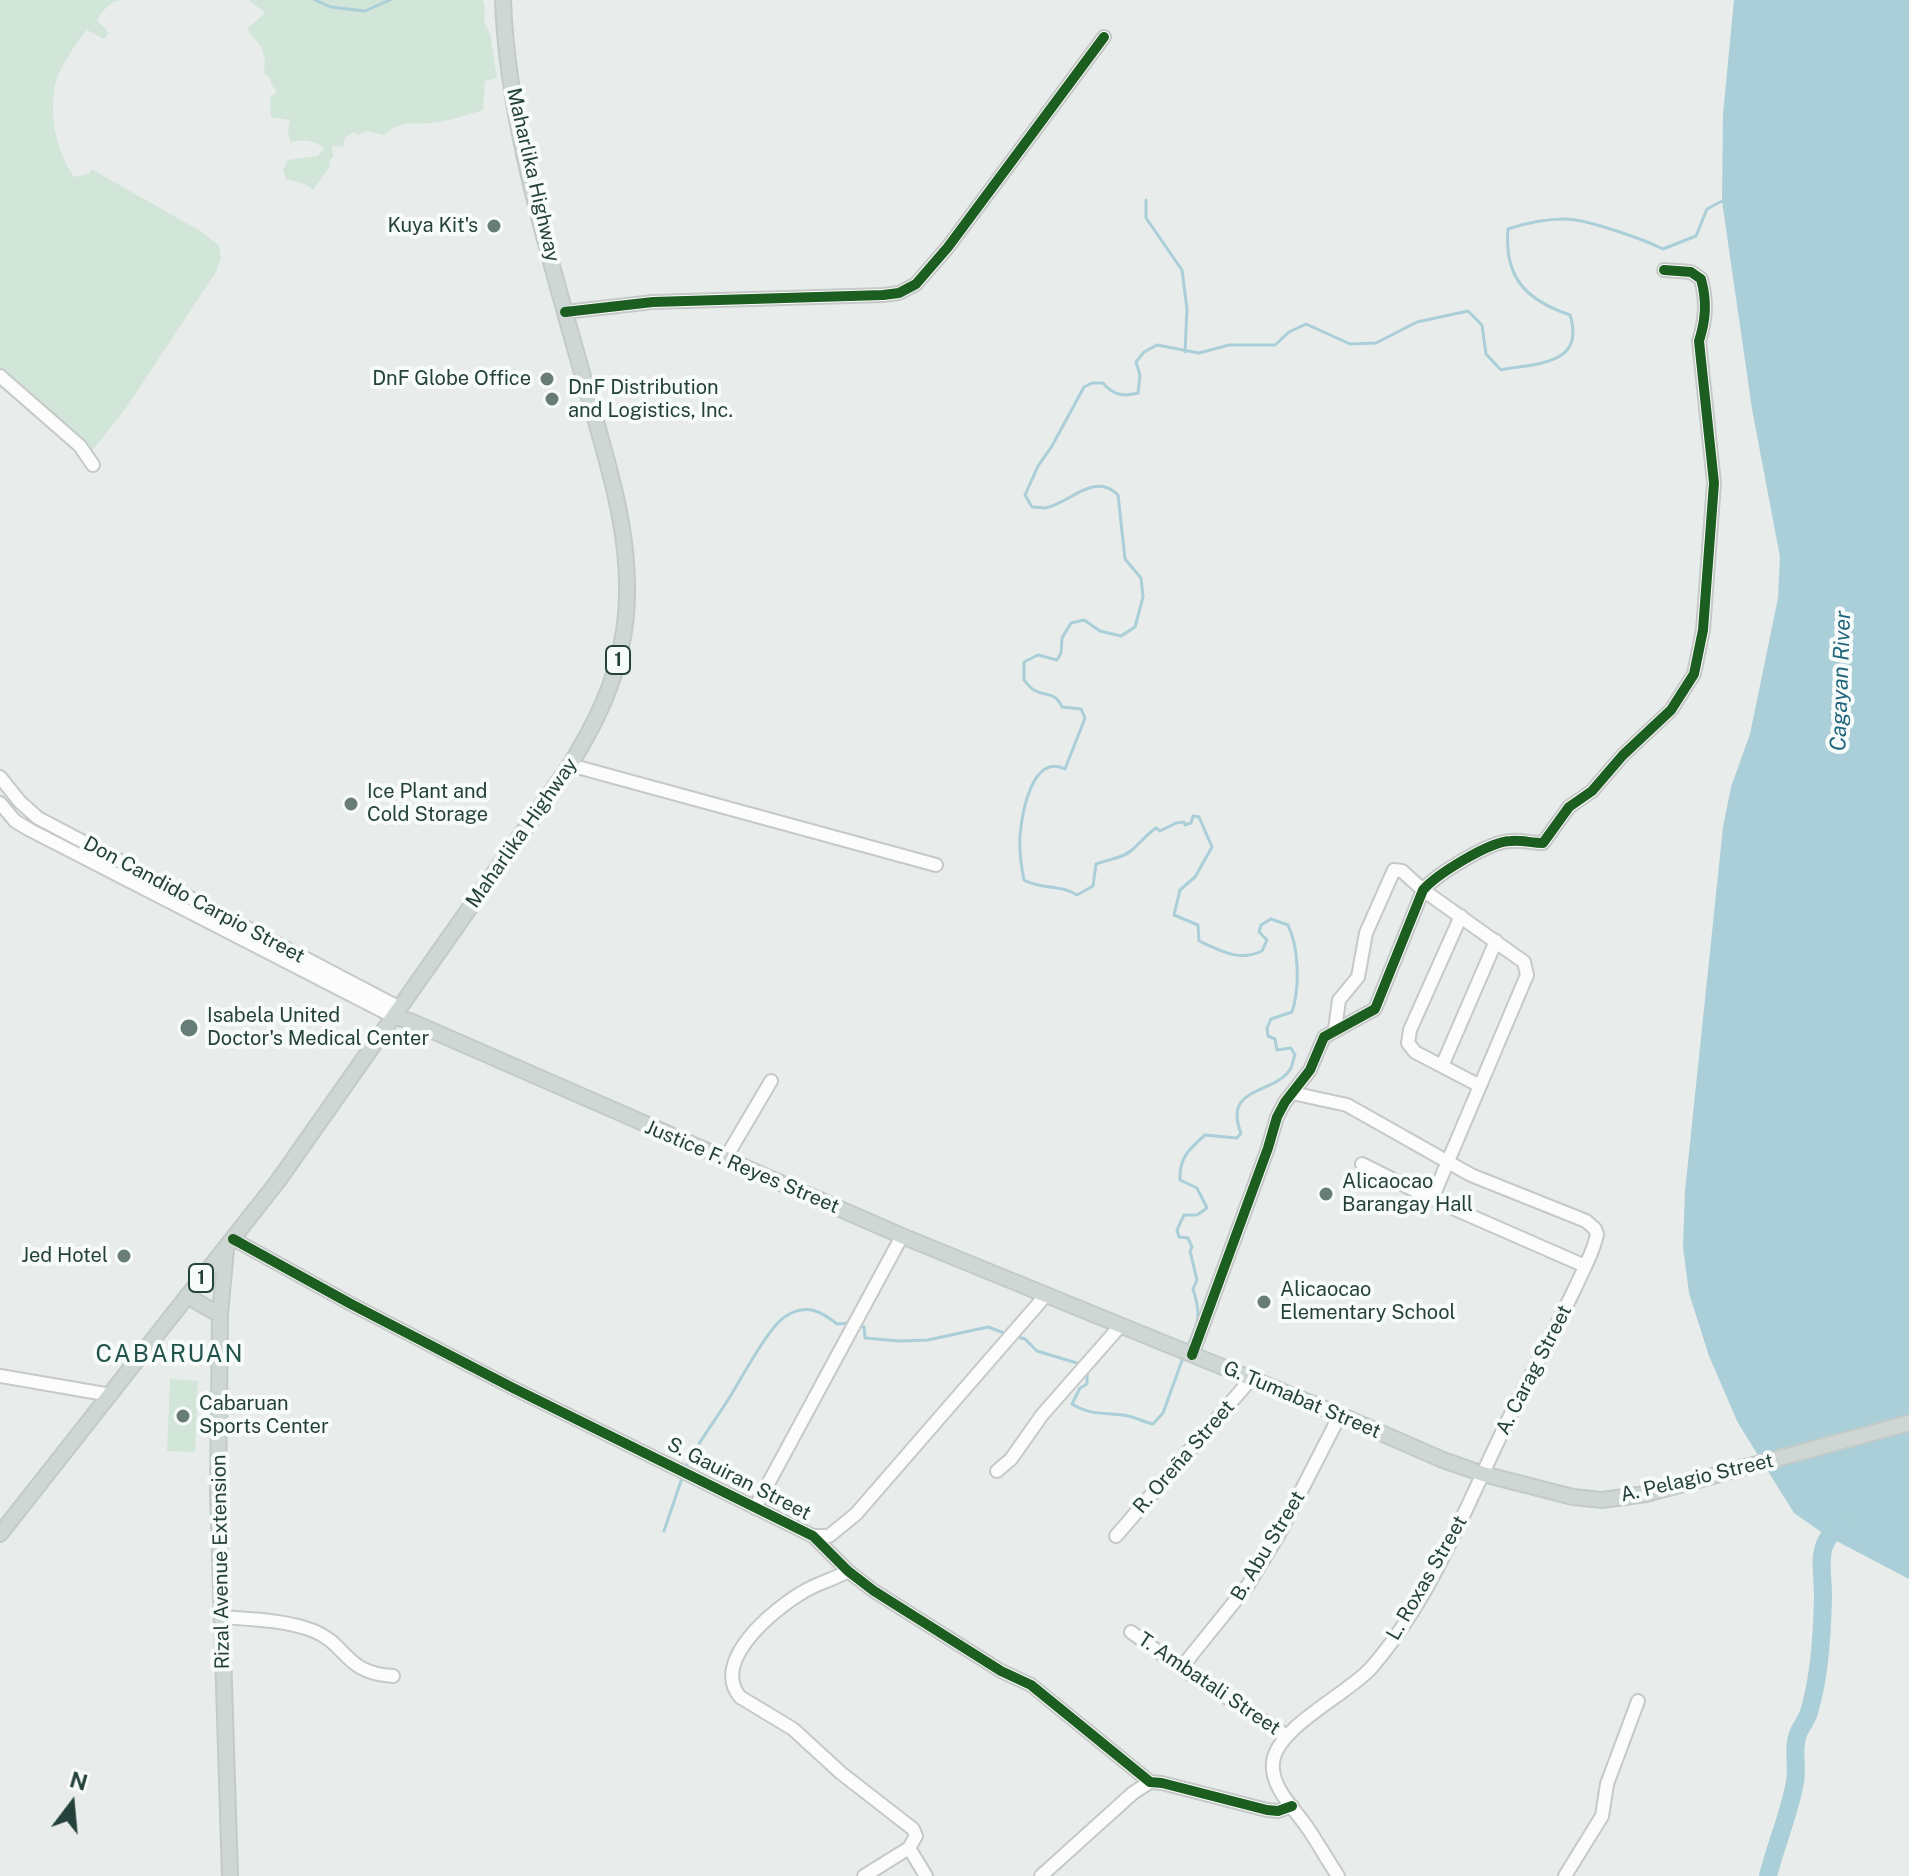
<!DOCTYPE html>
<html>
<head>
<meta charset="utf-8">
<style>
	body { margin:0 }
	#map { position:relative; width:1909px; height:1876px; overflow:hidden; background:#e8ecea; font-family:"Public Sans",sans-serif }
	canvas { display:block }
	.north { position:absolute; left:32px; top:1764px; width:80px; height:80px; -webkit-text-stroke:6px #f7fbf9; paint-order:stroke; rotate:16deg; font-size:22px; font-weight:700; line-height:32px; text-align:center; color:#25413b }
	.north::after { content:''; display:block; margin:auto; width:28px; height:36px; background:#25413b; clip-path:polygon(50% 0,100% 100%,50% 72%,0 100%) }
</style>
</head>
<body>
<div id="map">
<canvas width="1909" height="1876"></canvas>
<div class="north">N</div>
</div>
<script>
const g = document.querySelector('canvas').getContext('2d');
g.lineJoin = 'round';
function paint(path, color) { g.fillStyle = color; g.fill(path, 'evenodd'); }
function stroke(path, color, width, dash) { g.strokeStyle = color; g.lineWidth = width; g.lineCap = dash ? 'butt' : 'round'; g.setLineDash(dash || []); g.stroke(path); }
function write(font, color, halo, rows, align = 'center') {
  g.font = font + ' "Public Sans",sans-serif'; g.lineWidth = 8; g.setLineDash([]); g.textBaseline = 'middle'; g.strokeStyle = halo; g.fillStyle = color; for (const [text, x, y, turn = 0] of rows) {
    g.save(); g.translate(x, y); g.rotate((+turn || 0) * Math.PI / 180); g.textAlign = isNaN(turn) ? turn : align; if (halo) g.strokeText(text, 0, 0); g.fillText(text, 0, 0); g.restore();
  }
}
const green = new Path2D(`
	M 0,0 L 120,0 C 109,3 103,10 97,20 L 109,33 L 104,39 L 87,30 C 78,40 57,71 55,85 C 49,117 56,150 74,177 L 89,174 L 91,169 L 202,232 L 219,246 L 221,258 L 216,272 L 126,408 L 92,451 L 0,371 Z
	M 249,0 L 483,0 L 485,9 L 484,21 L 490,34 L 497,78 L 485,81 L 483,110 C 467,115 449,121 432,123 C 411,125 403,119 384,135 L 366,131 L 359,135 L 353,132 L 345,138 L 343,147 L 332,146 L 333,157 L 329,161 L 330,166 L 313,190 L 305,184 L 286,179 L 283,170 L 288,160 L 317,156 L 324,149 C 314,139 303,140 290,142 L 288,131 L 290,120 L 271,117 L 270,97 L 277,92 L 271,84 L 271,79 L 264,73 L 265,61 L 262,48 L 247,29 L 265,13 Z
	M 170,1379 L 198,1381 L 195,1452 L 167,1451 Z`);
const water = new Path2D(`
	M 1734,0 L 1909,0 L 1909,1579 L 1827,1536 L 1794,1513 L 1738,1423 L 1709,1356 L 1689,1293 L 1683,1247 L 1685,1191 L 1723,827 L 1731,787 L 1750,734 L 1778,598 L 1780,557 L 1752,409 L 1722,201 L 1723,114 Z`);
const stream = new Path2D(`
	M 315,0 L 331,7 L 365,11 L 390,0
	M 1146,200 L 1146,218 L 1182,270 L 1187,309 L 1185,352
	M 857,1325 L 864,1327 L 865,1338 L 899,1341 L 928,1340 L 988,1327 L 1007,1334
	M 1014,1336 L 1025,1339 L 1037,1351 L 1080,1364
	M 1187,1348 C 1198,1323 1202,1316 1193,1289 L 1197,1280 L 1190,1251 L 1192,1247 L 1188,1238 L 1179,1237 L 1177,1230 L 1184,1215 L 1197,1215 L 1207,1208 L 1197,1188 L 1180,1180 C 1179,1158 1189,1149 1205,1135 L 1237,1138 L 1241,1133 C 1222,1085 1276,1095 1291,1068 C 1293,1064 1293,1059 1295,1055 L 1291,1048 L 1277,1050 L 1275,1039 L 1268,1036 L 1267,1028 L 1271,1019 L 1292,1012 C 1300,987 1299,948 1288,925 L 1271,919 L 1261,925 L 1259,932 L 1267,940 L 1262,951 C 1239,962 1221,951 1199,941 L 1198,925 L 1174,915 L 1180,890 L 1195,877 L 1212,847 L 1199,817 L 1193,816 L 1191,823 L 1185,825 L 1184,822 L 1176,823 L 1160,831 L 1156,828 C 1146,835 1140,843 1132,850 C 1122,859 1108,859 1096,864 L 1093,886 L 1077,895 C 1060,884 1041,890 1024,880 C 1021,865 1019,851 1020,836 C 1022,813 1032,753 1065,769 L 1085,718 L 1081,709 L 1062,707 C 1055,691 1046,697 1034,690 C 1030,688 1027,683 1024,680 L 1024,662 L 1038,655 L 1057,660 L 1061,653 L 1062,638 L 1071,623 L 1084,620 L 1100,631 L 1121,636 L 1135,627 L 1143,597 L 1141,578 L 1125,559 L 1118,495 C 1094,471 1069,504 1045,508 C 1041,508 1037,507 1032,507 L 1025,495 L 1038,466 L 1052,446 L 1084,387 L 1092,383 L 1103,383 C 1113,395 1123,397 1138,393 L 1140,375 L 1136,362 L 1144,352 L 1157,345 L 1199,353 L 1229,345 L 1275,345 L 1289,332 L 1306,324 L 1350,344 L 1376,343 L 1417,322 L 1468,311 L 1482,325 L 1486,354 L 1501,370 C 1535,363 1586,366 1570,315 C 1526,300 1504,278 1508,229 C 1526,223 1546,219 1565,219 C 1586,219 1643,239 1663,249 L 1696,236 L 1707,209 L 1724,200
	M 1087,1372 L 1087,1384 L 1080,1388 L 1072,1404 C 1091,1416 1107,1412 1128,1416 C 1137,1418 1144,1422 1153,1424 L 1163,1413 L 1184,1355
	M 686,1467 C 697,1444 712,1425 726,1403 C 740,1382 767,1328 786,1316 C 806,1303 821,1311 837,1324 L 849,1323
	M 664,1531 L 682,1478`);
const river = new Path2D(`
	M 1768,1876 C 1776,1844 1789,1815 1795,1782 C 1798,1766 1792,1750 1798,1734 C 1801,1726 1807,1720 1809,1712 C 1820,1675 1822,1635 1823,1597 C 1823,1563 1813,1543 1846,1521`);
const minor = new Path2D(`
	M 565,312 L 653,302 L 883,295 L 899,293 L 916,284 L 948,247 L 1104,37
	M 0,376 L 80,446 L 93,465
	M 570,765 L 936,865
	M 0,777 L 20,802 L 38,818 L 400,1008
	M 0,803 L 15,821 L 30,830 L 394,1017
	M 1461,916 L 1410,1030 L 1408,1043 L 1415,1052 L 1480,1086
	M 1335,1029 L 1339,1000 L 1358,977 L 1366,933 L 1394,870 L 1402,871 L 1423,890 L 1524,962 L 1527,975 L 1432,1199 L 1585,1266
	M 1442,1066 L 1496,941
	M 1292,1093 L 1347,1105 L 1471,1175 L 1586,1221 L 1595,1229 L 1597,1234 C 1594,1251 1584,1268 1577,1284 C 1557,1326 1535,1367 1514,1408 C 1470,1495 1436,1593 1371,1668 C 1348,1694 1277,1727 1273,1762 C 1270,1788 1296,1810 1309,1830 C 1319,1845 1328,1861 1338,1876
	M 725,1159 L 771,1081
	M 1362,1164 L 1432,1199
	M 233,1239 L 351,1304 L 513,1388 L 813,1536 L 848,1571 L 874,1591 L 1001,1671 L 1031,1685 L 1150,1782 L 1162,1783 L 1267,1810 L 1278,1811 L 1292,1806
	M 1192,1355 L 1268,1148 L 1277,1117 L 1285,1102 L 1310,1070 L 1324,1037 L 1375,1009 L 1423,890 C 1437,874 1490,841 1511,841 C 1521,840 1532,843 1543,843 L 1569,807 L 1592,791 L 1623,755 L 1671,710 L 1694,674 L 1703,630 L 1714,483 L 1699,341 C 1706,319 1707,301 1701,279 L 1691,272 L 1664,270
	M 0,1376 L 111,1395
	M 997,1471 L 1011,1459 L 1042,1415 L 1121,1325
	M 755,1508 L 902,1236
	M 813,1536 L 829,1536 L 856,1514 L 1046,1295
	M 1116,1536 L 1251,1379
	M 848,1571 C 833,1580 817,1583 803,1592 C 774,1609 710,1661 740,1697 L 793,1729 L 841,1773 L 913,1829 L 916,1836 L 909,1848
	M 222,1617 C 251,1619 286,1620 314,1631 C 348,1645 344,1673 393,1676
	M 1131,1632 L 1181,1668 L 1287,1736
	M 1181,1668 L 1248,1585 L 1279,1534 L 1340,1415
	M 864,1876 L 909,1848 L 926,1876
	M 1041,1876 L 1133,1793 L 1150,1782
	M 1565,1876 L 1602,1816 L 1607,1784 L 1638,1701`);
const major = new Path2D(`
	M 394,1017 L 410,1021 L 902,1236 L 1340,1415 L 1443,1460 L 1483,1474 L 1573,1497 L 1602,1500 L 1646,1494 L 1909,1423
	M 226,1249 L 220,1315 L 218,1494 L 230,1876
	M 187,1296 L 220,1315
	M 0,1534 L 278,1181 L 570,765 C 596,723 617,680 624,631 C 637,546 607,461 584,380 C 551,261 507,123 503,0`);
const cycleway = new Path2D(`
	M 565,312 L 653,302 L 883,295 L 899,293 L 916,284 L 948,247 L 1104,37
	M 233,1239 L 351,1304 L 513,1388 L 813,1536 L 848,1571 L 874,1591 L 1001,1671 L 1031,1685 L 1150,1782 L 1162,1783 L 1267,1810 L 1278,1811 L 1292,1806
	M 1192,1355 L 1268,1148 L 1277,1117 L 1285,1102 L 1310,1070 L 1324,1037 L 1375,1009 L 1423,890 C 1437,874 1490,841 1511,841 C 1521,840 1532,843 1543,843 L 1569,807 L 1592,791 L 1623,755 L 1671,710 L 1694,674 L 1703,630 L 1714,483 L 1699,341 C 1706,319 1707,301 1701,279 L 1691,272 L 1664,270`);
const markers = [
	[494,226,8,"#697d78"],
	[547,379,8,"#697d78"],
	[552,399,8,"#697d78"],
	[351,804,8,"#697d78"],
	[189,1028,10,"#697d78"],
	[1326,1194,8,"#697d78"],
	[124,1256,8,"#697d78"],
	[1264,1302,8,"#697d78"],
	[183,1416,8,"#697d78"]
];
const shields = [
	[618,660,24],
	[201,1278,24]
];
const shieldNames = [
	["1",618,660],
	["1",201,1278]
];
const streetNames = [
	["Maharlika Highway",533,175,77],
	["Maharlika Highway",522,833,-55],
	["Don Candido Carpio Street",194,900,28],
	["Justice F. Reyes Street",742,1167,23],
	["A. Carag Street",1534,1370,-63],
	["G. Tumabat Street",1302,1400,23],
	["R. Oreña Street",1184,1457,-49],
	["A. Pelagio Street",1697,1478,-13],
	["S. Gauiran Street",739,1479,27],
	["B. Abu Street",1268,1546,-59],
	["Rizal Avenue Extension",221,1562,-91],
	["L. Roxas Street",1427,1578,-60],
	["T. Ambatali Street",1209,1684,34]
];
const poiNames = [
	["Kuya Kit's",478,226,"right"],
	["DnF Globe Office",531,379,"right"],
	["DnF Distribution",568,388],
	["and Logistics, Inc.",568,411],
	["Ice Plant and",367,792],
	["Cold Storage",367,815],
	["Isabela United",207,1016],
	["Doctor's Medical Center",207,1039],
	["Alicaocao",1342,1182],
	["Barangay Hall",1342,1205],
	["Jed Hotel",108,1256,"right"],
	["Alicaocao",1280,1290],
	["Elementary School",1280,1313],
	["Cabaruan",199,1404],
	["Sports Center",199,1427]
];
const waterNames = [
	["Cagayan River",1841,681,-88]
];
const quarterNames = [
	["CABARUAN",170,1355]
];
paint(green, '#d2e5d9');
paint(water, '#aacfd8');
stroke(stream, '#aacfd8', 3);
stroke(river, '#aacfd8', 18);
stroke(minor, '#c5c9c8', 16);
stroke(major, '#c3cbc9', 18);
stroke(minor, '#fcfcfc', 12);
stroke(major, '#cfd7d5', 14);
stroke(cycleway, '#1b5e20', 10);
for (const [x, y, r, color] of markers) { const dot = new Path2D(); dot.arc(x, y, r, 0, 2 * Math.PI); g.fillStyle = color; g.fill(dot); stroke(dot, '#f7fbf9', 3); }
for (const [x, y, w] of shields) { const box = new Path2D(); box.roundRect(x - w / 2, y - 14, w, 28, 6); g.fillStyle = '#f7fbf9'; g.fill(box); stroke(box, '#25413b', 2); }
write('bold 18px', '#25413b', null, shieldNames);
write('20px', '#25413b', '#f7fbf9', streetNames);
write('20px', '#25413b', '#f7fbf9', poiNames, 'left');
write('italic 22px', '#20657c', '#f7fbf9', waterNames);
g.letterSpacing = '2px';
write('24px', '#21534a', '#f7fbf9', quarterNames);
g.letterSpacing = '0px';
</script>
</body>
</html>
